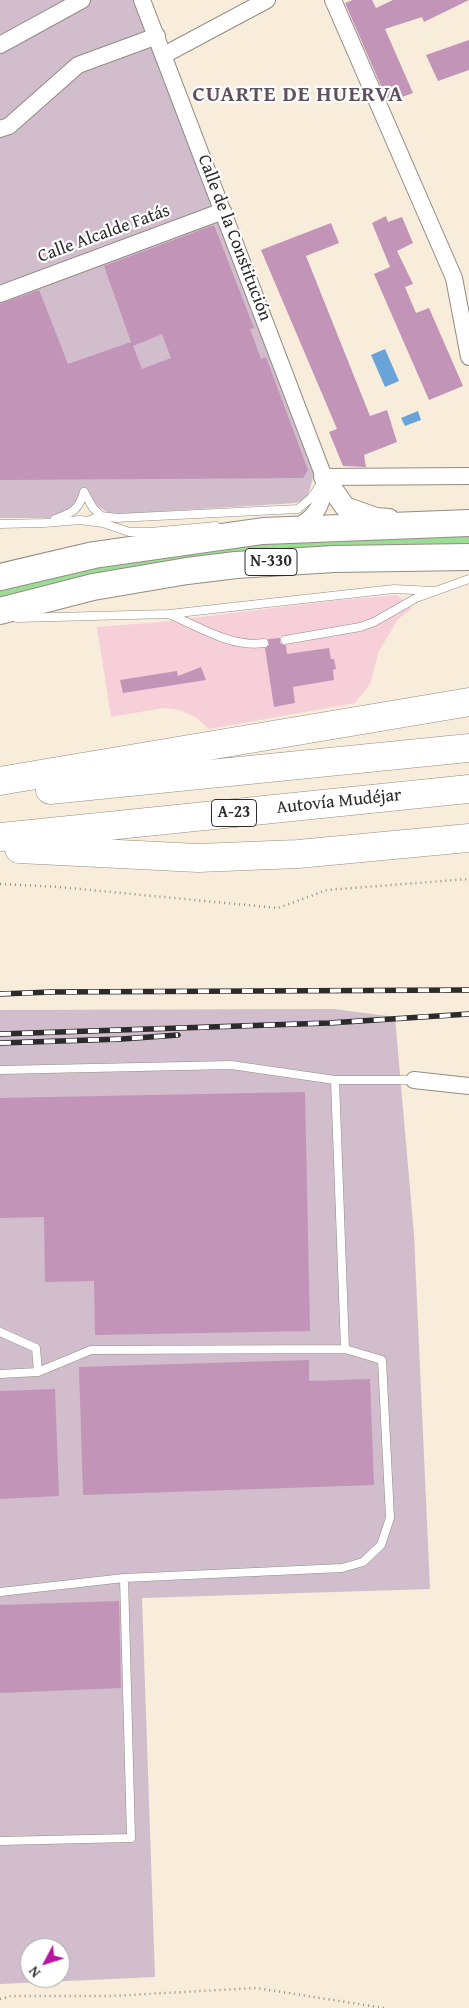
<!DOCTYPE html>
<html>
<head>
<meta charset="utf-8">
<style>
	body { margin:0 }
	#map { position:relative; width:469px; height:2008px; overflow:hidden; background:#f8ecdb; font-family:"Gentium Book Plus",serif }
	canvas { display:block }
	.north { position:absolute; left:20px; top:1938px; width:50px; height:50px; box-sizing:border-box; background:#fff; border:1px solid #aaa; border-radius:50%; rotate:230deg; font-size:14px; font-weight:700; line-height:20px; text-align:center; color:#2b2b2b }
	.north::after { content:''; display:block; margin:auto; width:18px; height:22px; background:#b5179e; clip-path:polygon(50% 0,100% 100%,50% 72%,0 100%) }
</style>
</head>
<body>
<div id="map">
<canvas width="469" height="2008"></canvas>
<div class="north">N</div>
</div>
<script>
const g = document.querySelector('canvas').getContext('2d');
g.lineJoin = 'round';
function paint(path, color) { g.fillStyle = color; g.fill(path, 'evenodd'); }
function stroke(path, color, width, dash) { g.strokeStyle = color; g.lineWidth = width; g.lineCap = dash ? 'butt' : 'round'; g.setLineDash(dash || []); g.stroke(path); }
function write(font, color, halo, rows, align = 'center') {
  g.font = font + ' "Gentium Book Plus",serif'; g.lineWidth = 4.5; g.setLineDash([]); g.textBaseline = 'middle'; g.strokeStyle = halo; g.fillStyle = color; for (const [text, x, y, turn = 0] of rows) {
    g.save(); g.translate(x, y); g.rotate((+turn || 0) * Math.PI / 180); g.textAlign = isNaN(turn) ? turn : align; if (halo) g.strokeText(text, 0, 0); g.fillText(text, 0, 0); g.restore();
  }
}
const built = new Path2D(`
	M 397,595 L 412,608 L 398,619 L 379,651 L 370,684 L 355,703 L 209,729 L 197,718 L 180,710 L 163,708 L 111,717 L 97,627 L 160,622 L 330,601 Z`);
const industrial = new Path2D(`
	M 0,0 L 142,0 L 314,469 L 312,482 L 308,495 L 304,499 L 296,503 L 119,514 L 108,513 L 95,504 L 75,503 L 69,510 L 52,518 L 0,518 Z
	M 334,1009 L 395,1017 L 414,1235 L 430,1589 L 142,1598 L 155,1977 L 0,1984 L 0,1010 ZM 30,1948 L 60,1948 L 60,1978 L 30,1978 Z`);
const green = new Path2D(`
	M 378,531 L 469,532 L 469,547 L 0,600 L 0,585 L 151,554 Z`);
const water = new Path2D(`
	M 385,349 L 399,381 L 385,387 L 371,355 Z
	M 418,411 L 421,420 L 405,426 L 401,418 Z`);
const building = new Path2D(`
	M 353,0 L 372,0 L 376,8 L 393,0 L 469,0 L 424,22 L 422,17 L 385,29 L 413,93 L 388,102 L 345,3 Z
	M 469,40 L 469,70 L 438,81 L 426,55 Z
	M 386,216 L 388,222 L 402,217 L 413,243 L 397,251 L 413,284 L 405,287 L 416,313 L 429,308 L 463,386 L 429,400 L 374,274 L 390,267 L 372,223 Z
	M 331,223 L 339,243 L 306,256 L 370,416 L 387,410 L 397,442 L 364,455 L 366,467 L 343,466 L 329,432 L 337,429 L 261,250 Z
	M 214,225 L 254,328 L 250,329 L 261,359 L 266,357 L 308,470 L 303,478 L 0,480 L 0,304 L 39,290 L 68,364 L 131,342 L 104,266 ZM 162,334 L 171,358 L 142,369 L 133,346 Z
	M 280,638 L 280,643 L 286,646 L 287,654 L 329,648 L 331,659 L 334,659 L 336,669 L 333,670 L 334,680 L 293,687 L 295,703 L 274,707 L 265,648 L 269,645 L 268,639 Z
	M 201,667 L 206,680 L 123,693 L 120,680 L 177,671 L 178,676 Z
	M 305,1092 L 310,1331 L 95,1335 L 94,1281 L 45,1282 L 44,1217 L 0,1218 L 0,1098 Z
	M 309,1360 L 309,1381 L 370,1379 L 374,1485 L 83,1495 L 79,1367 Z
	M 55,1389 L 59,1496 L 0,1499 L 0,1391 Z
	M 119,1601 L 121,1688 L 0,1693 L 0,1605 Z`);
const path = new Path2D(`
	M 0,884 L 59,887 L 278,908 L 327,890 L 469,879
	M 0,1999 L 11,1996 L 111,1996 L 256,1988 L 384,2008`);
const service = new Path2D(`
	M 84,492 L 93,508 L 101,516
	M 55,519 C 72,513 79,510 84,492
	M 90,520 L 101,516 L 117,518 L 298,509 L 311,498 L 320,485
	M 0,524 L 44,523 L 80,520 L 103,523 L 129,532 L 150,532 L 216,526
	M 171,615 C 200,627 232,648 264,643
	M 17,618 L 169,614 L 394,589 L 433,591
	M 285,640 L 360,627 L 374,622 L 416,598 L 469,579
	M 0,1070 L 231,1065 L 335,1080
	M 0,1332 L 36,1348 L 38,1372
	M 345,1349 L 335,1080 L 414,1080
	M 0,1374 L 38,1372 L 91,1350 L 345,1349 L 382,1360 L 390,1518 L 381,1545 L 363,1562 L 342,1568 L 124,1578 L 0,1592
	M 0,1841 L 131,1838 L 124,1578`);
const minor = new Path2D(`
	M 142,0 L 324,477 C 325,501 318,517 295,528
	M 333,0 L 454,278 L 469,357
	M 0,45 L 82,0
	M 164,55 L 267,0
	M 0,129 L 9,126 L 78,65 L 157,36
	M 0,294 L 223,211
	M 324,477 L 469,476
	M 414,1080 L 469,1086`);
const tertiary = new Path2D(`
	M 324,477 L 345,507 L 376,518 L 389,519`);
const trunk = new Path2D(`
	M 0,577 L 94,555 L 263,531 L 469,523
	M 0,611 L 93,587 L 187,571 L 236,565 L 334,559 L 469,557`);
const motorway = new Path2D(`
	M 0,781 L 469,702
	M 50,790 L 469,748
	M 0,837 L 469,789
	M 19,849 L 198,858 L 298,854 L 469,838`);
const rail = new Path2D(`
	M 0,994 L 51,992 L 469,990
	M 0,1034 L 329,1023 L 469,1014
	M 0,1043 L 122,1039 L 178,1035`);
const shields = [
	[271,562,52],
	[234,813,45]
];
const shieldNames = [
	["N-330",271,562],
	["A-23",234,813]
];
const streetNames = [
	["Calle Alcalde Fatás",104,234,-20],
	["Calle de la Constitución",234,238,69],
	["Autovía Mudéjar",339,802,-6]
];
const districtNames = [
	["CUARTE DE HUERVA",298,95]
];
paint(built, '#f6cfd9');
paint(industrial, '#d1bdcb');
paint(green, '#9bdd94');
paint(water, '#69a3d8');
paint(building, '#c194b8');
stroke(service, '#928c83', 9);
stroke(minor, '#928c83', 18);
stroke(tertiary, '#928c83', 22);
stroke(trunk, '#928c83', 28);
stroke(motorway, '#928c83', 29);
stroke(path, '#928c83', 2.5, [1, 4]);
stroke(service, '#fff', 8);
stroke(minor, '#fff', 16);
stroke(tertiary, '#fff', 20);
stroke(trunk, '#fff', 26);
stroke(motorway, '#fff', 28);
stroke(rail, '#2b2b2b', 5.5);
stroke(rail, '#fff', 4, [11]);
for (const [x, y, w] of shields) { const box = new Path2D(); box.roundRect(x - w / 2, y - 13.5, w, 27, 4); g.fillStyle = '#fff'; g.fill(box); stroke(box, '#2b2b2b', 1); }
write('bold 16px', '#2b2b2b', null, shieldNames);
write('18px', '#2b2b2b', '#fff', streetNames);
g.letterSpacing = '1px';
write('bold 22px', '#60505c', '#fff', districtNames);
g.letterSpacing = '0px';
</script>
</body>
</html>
